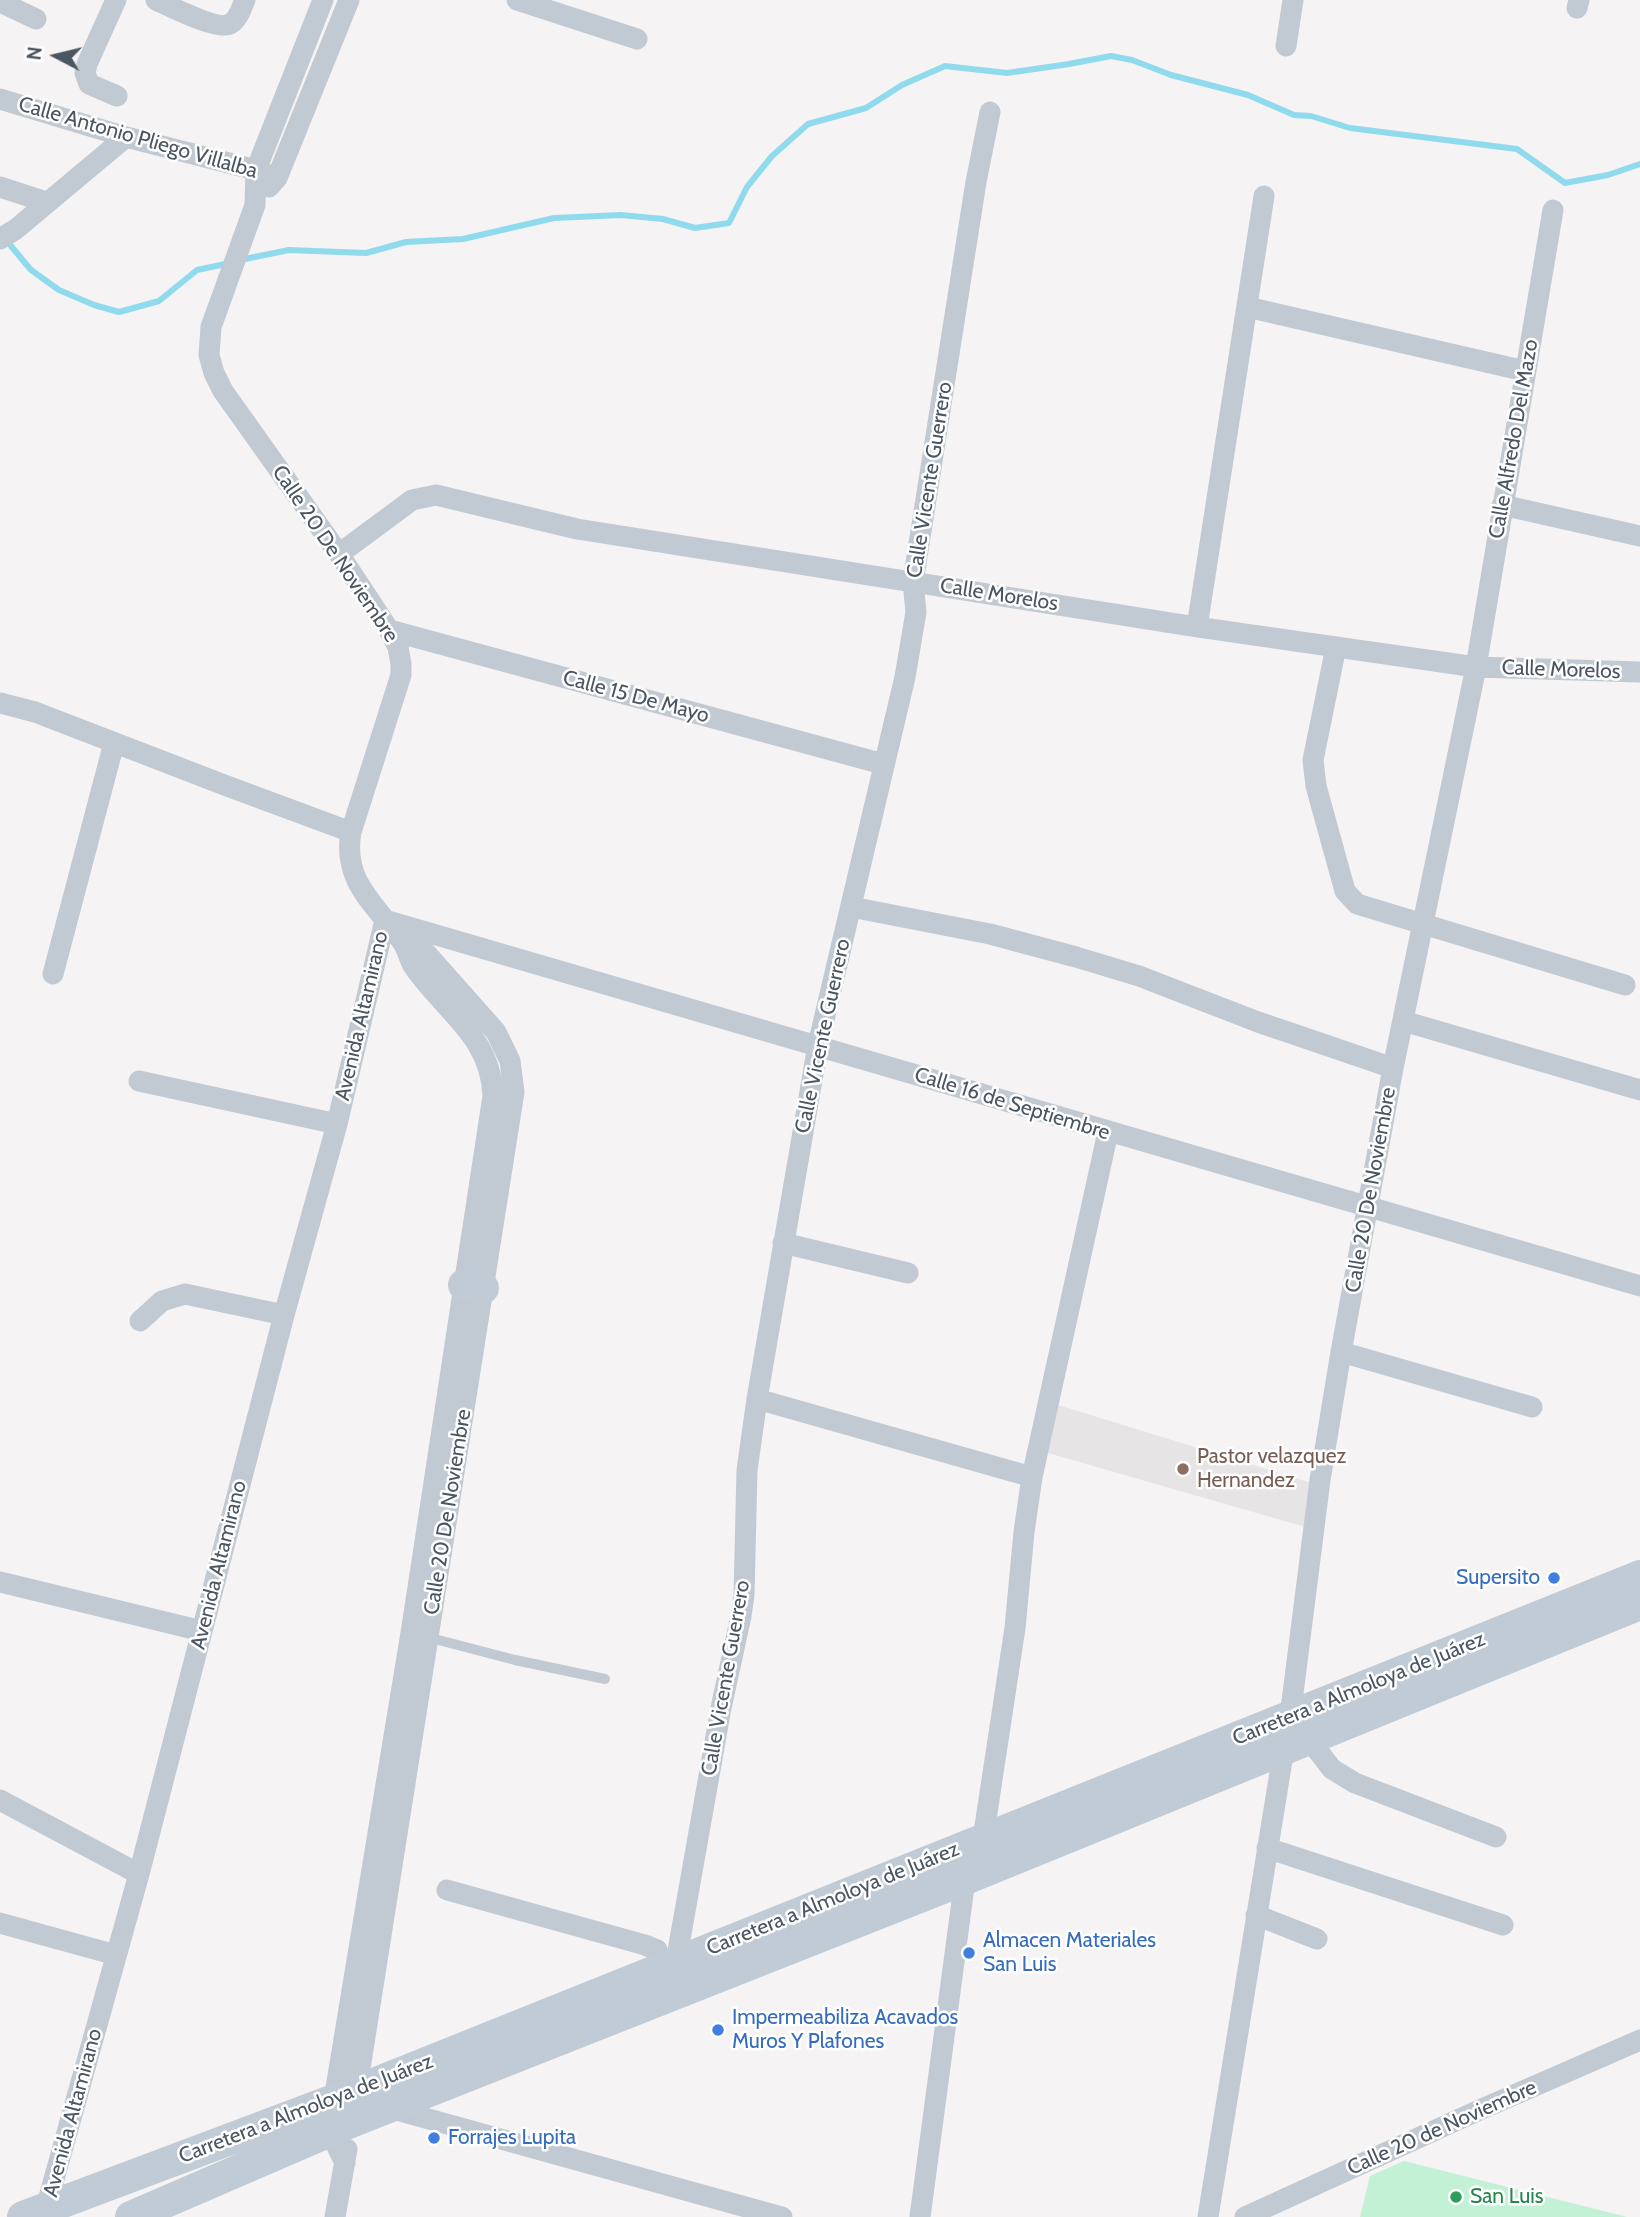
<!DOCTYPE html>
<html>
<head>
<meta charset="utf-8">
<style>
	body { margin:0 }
	#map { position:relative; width:1640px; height:2217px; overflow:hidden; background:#f5f3f3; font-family:Cabin,sans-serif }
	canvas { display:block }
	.north { position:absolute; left:21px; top:21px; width:70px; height:70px; -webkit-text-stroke:5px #fff; paint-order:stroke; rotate:277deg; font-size:19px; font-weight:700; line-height:28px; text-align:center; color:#4a5661 }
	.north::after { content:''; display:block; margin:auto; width:24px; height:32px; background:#4a5661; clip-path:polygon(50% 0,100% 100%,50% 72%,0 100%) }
</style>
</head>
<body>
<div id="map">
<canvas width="1640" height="2217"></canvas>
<div class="north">N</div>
</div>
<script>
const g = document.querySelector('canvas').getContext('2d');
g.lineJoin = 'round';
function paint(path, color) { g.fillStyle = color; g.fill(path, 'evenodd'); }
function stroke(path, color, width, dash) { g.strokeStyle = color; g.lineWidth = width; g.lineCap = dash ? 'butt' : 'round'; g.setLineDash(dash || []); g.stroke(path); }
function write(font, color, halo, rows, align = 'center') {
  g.font = font + ' Cabin,sans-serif'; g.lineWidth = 5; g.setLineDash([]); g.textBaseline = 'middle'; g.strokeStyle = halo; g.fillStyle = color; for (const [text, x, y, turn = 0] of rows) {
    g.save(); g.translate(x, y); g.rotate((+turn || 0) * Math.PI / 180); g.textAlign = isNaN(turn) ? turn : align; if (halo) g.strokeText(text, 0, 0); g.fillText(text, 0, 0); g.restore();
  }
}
const education = new Path2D(`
	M 1058,1405 L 1315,1484 L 1309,1528 L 1048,1453 Z`);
const green = new Path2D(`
	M 1404,2161 L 1627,2217 L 1360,2217 L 1370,2176 Z`);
const stream = new Path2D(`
	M 6,240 L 31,270 L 59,290 L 94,305 L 119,312 L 159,301 L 197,270 L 230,263
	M 240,260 L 289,250 L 366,253 L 406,242 L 463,239 L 554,218 L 621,215 L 663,219 L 695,228 L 729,223 L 747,187 L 772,156 L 808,124 L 866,108 L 902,85 L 945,66 L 1007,73 L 1069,64 L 1111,56 L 1132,60 L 1171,75 L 1248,95 L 1294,115 L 1311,116 L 1350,128 L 1517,149 L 1565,183 L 1608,175 L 1640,164`);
const lane = new Path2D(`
	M 427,1637 L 515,1660 L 605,1679`);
const street = new Path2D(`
	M 116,0 L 87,64 L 85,73 L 89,84 L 117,96
	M 156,0 C 170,6 217,31 230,24 C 239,19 241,8 245,0
	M 323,0 L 256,170 L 255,205 L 211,327 L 209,355 L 214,373 L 223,391 L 339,554 L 389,630 L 398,647 L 401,664 L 401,675 L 351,832 C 342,883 377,905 403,943 C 408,950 409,960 414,967 C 445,1012 491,1036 493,1096 L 411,1633 L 334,2100 L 330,2132 L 345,2163
	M 517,0 L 637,39
	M 0,2 L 36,19
	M 1577,8 L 1579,0
	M 1286,46 L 1293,0
	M 0,99 L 126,137 L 256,170 L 277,178
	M 0,187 L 46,202
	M 269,187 L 277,178 L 349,0
	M 0,239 L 16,229 L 126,137
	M 1247,307 L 1525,371
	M 1502,505 L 1640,536
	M 339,554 L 412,500 L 436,495 L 577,529 L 1197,627 L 1476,667 L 1640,672
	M 1197,627 L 1264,196
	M 389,630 L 883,764
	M 1336,647 L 1313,760 L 1316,786 L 1345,891 L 1357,904 L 1625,985
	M 0,703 L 35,712 L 227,786 L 351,832
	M 851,907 L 990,934 L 1076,957 L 1139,976 L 1258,1022 L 1393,1068
	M 53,974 L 114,743
	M 1403,1021 L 1640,1090
	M 139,1081 L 337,1124
	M 783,1243 L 908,1273
	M 140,1321 L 162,1301 L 185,1294 L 284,1315
	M 1341,1352 L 1532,1407
	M 757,1399 L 1032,1477
	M 0,1582 L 202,1631
	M 1290,1717 L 1320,1480 L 1341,1352 L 1393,1068 L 1476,667 L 1553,210
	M 1308,1738 L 1332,1769 L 1355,1783 L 1496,1837
	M 0,1800 L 139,1874
	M 983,1839 L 1015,1628 L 1024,1532 L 1032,1477 L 1108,1132
	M 1267,1848 L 1503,1925
	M 447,1890 L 645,1945 L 657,1950 L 659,1960 L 658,1970
	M 1256,1915 L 1317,1939
	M 0,1923 L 116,1955
	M 676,1962 L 721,1708 L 741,1616 L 744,1595 L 747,1470 L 757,1399 L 818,1045 L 905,677 L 916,612 L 913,582 L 976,182 L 990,112
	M 355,2100 L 514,1092 L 510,1061 L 496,1032 L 426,953 L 405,945
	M 389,2108 L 782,2217
	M 46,2208 L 139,1874 L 284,1315 L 337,1124 L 385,920 L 1640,1286
	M 335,2217 L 347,2149
	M 920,2217 L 965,1879
	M 1208,2217 L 1284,1748
	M 1245,2217 L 1475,2112 L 1640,2040`);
const secondary = new Path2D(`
	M 464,1285 L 483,1288
	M 23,2217 L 334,2100 L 1640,1576
	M 131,2217 L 353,2121 L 965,1879 L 1640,1604`);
const markers = [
	[1183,1469,7,"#8d6e63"],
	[1554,1578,7,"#3f7fe0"],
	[969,1953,7,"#3f7fe0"],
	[718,2030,7,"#3f7fe0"],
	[434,2138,7,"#3f7fe0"],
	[1456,2197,7,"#2e9e5b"]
];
const streetNames = [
	["Calle Antonio Pliego Villalba",138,138,16],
	["Calle Alfredo Del Mazo",1514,439,-80],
	["Calle Vicente Guerrero",930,480,-81],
	["Calle 20 De Noviembre",335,554,56],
	["Calle Morelos",999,595,9],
	["Calle Morelos",1561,670,2],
	["Calle 15 De Mayo",636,697,15],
	["Avenida Altamirano",362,1016,-77],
	["Calle Vicente Guerrero",823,1036,-78],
	["Calle 16 de Septiembre",1012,1104,17],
	["Calle 20 De Noviembre",1371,1190,-80],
	["Calle 20 De Noviembre",448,1512,-81],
	["Avenida Altamirano",219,1565,-76],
	["Calle Vicente Guerrero",726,1678,-80],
	["Carretera a Almoloya de Juárez",1359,1689,-22],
	["Carretera a Almoloya de Juárez",833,1899,-22],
	["Carretera a Almoloya de Juárez",306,2109,-21],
	["Avenida Altamirano",73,2113,-75],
	["Calle 20 de Noviembre",1442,2128,-24]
];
const educationNames = [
	["Pastor velazquez",1197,1457],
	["Hernandez",1197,1481]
];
const shopNames = [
	["Supersito",1540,1578,"right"],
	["Almacen Materiales",983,1941],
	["San Luis",983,1965],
	["Impermeabiliza Acavados",732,2018],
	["Muros Y Plafones",732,2042],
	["Forrajes Lupita",448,2138]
];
const leisureNames = [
	["San Luis",1470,2197]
];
paint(education, '#e6e4e5');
paint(green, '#c3f1d5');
stroke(stream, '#90daee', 6);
stroke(lane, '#c1cad2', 10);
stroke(street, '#c1cad2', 21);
stroke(secondary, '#c1cbd6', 32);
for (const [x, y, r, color] of markers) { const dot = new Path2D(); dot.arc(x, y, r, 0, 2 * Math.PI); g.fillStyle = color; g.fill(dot); stroke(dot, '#fff', 2.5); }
write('21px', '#4a5661', '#fff', streetNames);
write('21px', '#785e54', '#fff', educationNames, 'left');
write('21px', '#366cbe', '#fff', shopNames, 'left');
write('21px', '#27864d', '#fff', leisureNames, 'left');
</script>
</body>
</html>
